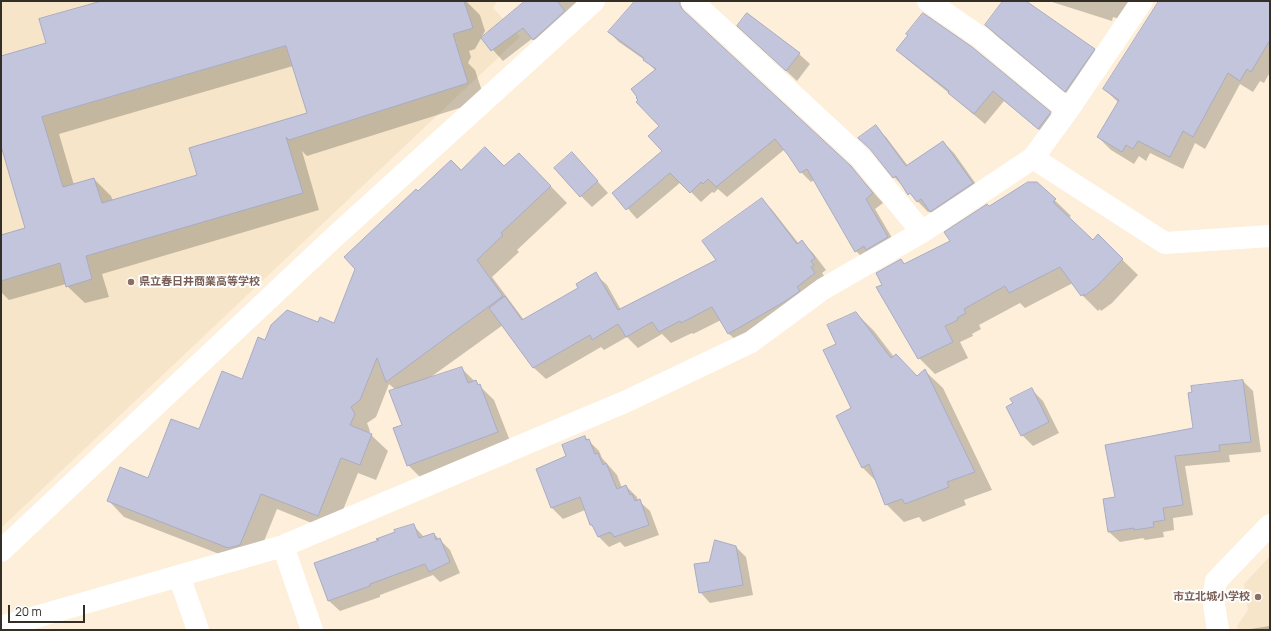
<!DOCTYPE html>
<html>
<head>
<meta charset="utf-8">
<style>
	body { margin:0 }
	#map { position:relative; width:1271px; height:631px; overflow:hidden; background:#fdefd9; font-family:Manrope,sans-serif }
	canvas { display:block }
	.frame { position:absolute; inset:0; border:2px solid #332e26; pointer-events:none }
	.scale { position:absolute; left:8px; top:605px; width:77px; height:18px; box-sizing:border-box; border:2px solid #332e26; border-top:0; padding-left:5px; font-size:12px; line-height:14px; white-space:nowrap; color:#332e26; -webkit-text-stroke:3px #fefefe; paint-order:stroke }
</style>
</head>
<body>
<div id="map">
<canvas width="1271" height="631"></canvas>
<div class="frame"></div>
<div class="scale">20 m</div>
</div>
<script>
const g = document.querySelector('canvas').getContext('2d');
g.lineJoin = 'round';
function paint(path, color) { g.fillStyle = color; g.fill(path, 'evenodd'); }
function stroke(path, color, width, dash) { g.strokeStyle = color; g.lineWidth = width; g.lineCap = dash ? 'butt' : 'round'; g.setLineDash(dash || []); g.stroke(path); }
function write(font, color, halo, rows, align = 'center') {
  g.font = font + ' Manrope,"Noto Sans JP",sans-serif'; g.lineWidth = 4; g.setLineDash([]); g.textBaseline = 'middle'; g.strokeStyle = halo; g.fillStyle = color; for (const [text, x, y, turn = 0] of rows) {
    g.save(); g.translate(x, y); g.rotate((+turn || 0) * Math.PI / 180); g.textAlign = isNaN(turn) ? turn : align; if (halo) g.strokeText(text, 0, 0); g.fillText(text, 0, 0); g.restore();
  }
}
const built = new Path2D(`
	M 1,1 L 497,1 L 493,8 L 520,37 L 1,528 Z
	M 1270,556 L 1270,630 L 1238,630 L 1237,626 L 1248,610 L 1244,584 Z`);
const shadow = new Path2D(`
	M 105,1 L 466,1 L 480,15 L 485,31 L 475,49 L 469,51 L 471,57 L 468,63 L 475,70 L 485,100 L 307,156 L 302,151 L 319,210 L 102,274 L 109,297 L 85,303 L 67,286 L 66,284 L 9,300 L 1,292 L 1,236 L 26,228 L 3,150 L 1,151 L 1,57 L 47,44 ZM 293,66 L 309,114 L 199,176 L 113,201 L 111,196 L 94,179 L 74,185 L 59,134 Z
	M 523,1 L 588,1 L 544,49 L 533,38 L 503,61 L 482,38 L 525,3 Z
	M 636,1 L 664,1 L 850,166 L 883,203 L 875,209 L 898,248 L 866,261 L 856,251 L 814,180 L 811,182 L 801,172 L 785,149 L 727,197 L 718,189 L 714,193 L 712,192 L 701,202 L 681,182 L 637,219 L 614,193 L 664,151 L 660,126 L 656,71 L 646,61 L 619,42 L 609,32 Z
	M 1004,1 L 1024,1 L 1094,49 L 1104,60 L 1076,101 L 997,36 L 987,25 Z
	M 1049,1 L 1133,1 L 1127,21 L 1113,17 L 1112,21 Z
	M 1160,1 L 1270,1 L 1270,72 L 1264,83 L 1260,81 L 1253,92 L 1240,84 L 1205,149 L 1195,143 L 1183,169 L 1150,153 L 1146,161 L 1139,156 L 1134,164 L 1111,150 L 1098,137 L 1119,103 L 1104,89 Z
	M 749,36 L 799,54 L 810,64 L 797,81 Z
	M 898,50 L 1050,113 L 1061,123 L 1050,139 L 1004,101 L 985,124 L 960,103 L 949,93 L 908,60 Z
	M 875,127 L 886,137 L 908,166 L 943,142 L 954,153 L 983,194 L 941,222 L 930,211 L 928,212 L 894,177 Z
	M 583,165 L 608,193 L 592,207 L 581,196 Z
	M 505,168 L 535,170 L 567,203 L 517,250 L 519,252 L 492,277 L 524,320 L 579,288 L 595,274 L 607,285 L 621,310 L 718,260 L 762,199 L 773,211 L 799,244 L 802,242 L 813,253 L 826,270 L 822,273 L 825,277 L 740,344 L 728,333 L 721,320 L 693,334 L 692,333 L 671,343 L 662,334 L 638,348 L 627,337 L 604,350 L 601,347 L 546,379 L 534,368 L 503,325 L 428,379 L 461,368 L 494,400 L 512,446 L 422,479 L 408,465 L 403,425 L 396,390 L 389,384 L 376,417 L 367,423 L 370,431 L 369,433 L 388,451 L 376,480 L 358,473 L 334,532 L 277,509 L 256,561 L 245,564 L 124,517 L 108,500 L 148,480 L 199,431 L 243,380 L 266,341 L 319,324 L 335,324 L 418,193 L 461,171 Z
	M 1037,183 L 1071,216 L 1068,218 L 1093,242 L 1098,236 L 1138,275 L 1112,303 L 1101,311 L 1100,309 L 1098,311 L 1082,295 L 1073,283 L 1025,308 L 1020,303 L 979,325 L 981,329 L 972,334 L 973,336 L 960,342 L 968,358 L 935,374 L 919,358 L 883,285 L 901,260 L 905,264 L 952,242 L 989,207 Z
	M 856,313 L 874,331 L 894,357 L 917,376 L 925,371 L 943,388 L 992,490 L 964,500 L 966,505 L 923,522 L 919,517 L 904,522 L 886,504 L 877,482 L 862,467 L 853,409 L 838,345 Z
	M 1243,381 L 1253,391 L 1261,452 L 1229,455 L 1230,462 L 1185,466 L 1193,515 L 1173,518 L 1174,530 L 1163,532 L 1164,537 L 1145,540 L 1143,538 L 1120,542 L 1109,532 L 1117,498 L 1194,429 Z
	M 1032,390 L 1043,401 L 1059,433 L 1033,446 L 1022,435 Z
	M 585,437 L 599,451 L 602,458 L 617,475 L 622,488 L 626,486 L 637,497 L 638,501 L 639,501 L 650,511 L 659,535 L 625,547 L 620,542 L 609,547 L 598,536 L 595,529 L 591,525 L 585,510 L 563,519 L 552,508 L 537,469 L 568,457 Z
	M 413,525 L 424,537 L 434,534 L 450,550 L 460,573 L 440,582 L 433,575 L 380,595 L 380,597 L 340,611 L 329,601 L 380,541 L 378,540 Z
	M 735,546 L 746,557 L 753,595 L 710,603 L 700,592 L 709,563 Z
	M 1270,626 L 1270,630 L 1250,630 L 1250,629 Z`);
const building = new Path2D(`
	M 102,1 L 464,1 L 473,28 L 453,34 L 468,83 L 289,140 L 286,137 L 303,193 L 86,256 L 92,279 L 66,287 L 60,263 L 1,281 L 1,235 L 25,228 L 1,146 L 1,56 L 46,43 L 39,19 ZM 286,46 L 307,113 L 189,148 L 197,175 L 102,203 L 94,178 L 63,187 L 42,117 Z
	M 525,1 L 557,1 L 565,11 L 533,40 L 523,28 L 491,51 L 481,38 Z
	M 635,1 L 680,1 L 680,5 L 683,10 L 851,166 L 873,193 L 866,199 L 888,237 L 866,250 L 864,246 L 855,252 L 807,169 L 800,173 L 788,155 L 775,139 L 716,187 L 708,179 L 703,184 L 701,182 L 690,193 L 670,173 L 626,210 L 612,193 L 662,151 L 648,136 L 659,126 L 636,102 L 638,100 L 636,98 L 637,97 L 631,89 L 656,69 L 643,60 L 644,58 L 608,32 Z
	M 1003,1 L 1026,1 L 1095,49 L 1065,92 L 985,25 Z
	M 1159,1 L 1270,1 L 1270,40 L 1251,72 L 1247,69 L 1240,81 L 1228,73 L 1193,137 L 1183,131 L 1170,157 L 1138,141 L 1133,149 L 1126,145 L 1122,152 L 1097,137 L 1119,100 L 1103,89 Z
	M 747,13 L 800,53 L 786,71 L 737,26 Z
	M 923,13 L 972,47 L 1051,112 L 1038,129 L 993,91 L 974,114 L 948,93 L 949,91 L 896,50 L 908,35 L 906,34 Z
	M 876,125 L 906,166 L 943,141 L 973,183 L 930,212 L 921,199 L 917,202 L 910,193 L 908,195 L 896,176 L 893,178 L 870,149 L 858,138 Z
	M 485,147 L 504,166 L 519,153 L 551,186 L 501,233 L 503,235 L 477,260 L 503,296 L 386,382 L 377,358 L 360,400 L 351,407 L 355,414 L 350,425 L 372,434 L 360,465 L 341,458 L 318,516 L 261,494 L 240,545 L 228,548 L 107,501 L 120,467 L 148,478 L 171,419 L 199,429 L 222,371 L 242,379 L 258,337 L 265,340 L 271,325 L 287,310 L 318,322 L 320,317 L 334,323 L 355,269 L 344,257 L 416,189 L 418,191 L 451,160 L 461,170 Z
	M 572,152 L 598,181 L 580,197 L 554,168 Z
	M 1028,182 L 1037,182 L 1056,199 L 1053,202 L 1093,240 L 1098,234 L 1123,259 L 1096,287 L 1084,296 L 1084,294 L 1081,296 L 1060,267 L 1009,293 L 1005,286 L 964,309 L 966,313 L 957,318 L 958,320 L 945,326 L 953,342 L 918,359 L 876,287 L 882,285 L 876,273 L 901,259 L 904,264 L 950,241 L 944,232 L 987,204 L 989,206 Z
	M 762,198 L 797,244 L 802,240 L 815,258 L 811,261 L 814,265 L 811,267 L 815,273 L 797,287 L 800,291 L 784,302 L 728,334 L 712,307 L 681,323 L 680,321 L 659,332 L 652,322 L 626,337 L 618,324 L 592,340 L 590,335 L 533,368 L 489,308 L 505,296 L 522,320 L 578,288 L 576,284 L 596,272 L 618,310 L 716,260 L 702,241 Z
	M 856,312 L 891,358 L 896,354 L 917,376 L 925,369 L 975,472 L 947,482 L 949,487 L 905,504 L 902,499 L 885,505 L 869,464 L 862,468 L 836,416 L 851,408 L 823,350 L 836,344 L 827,325 Z
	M 462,367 L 468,383 L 476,380 L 478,385 L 480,384 L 498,432 L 407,466 L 393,428 L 402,425 L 389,391 Z
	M 1243,380 L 1251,442 L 1219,445 L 1220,451 L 1175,456 L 1183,505 L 1163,508 L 1165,520 L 1153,522 L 1154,527 L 1134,530 L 1134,528 L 1108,532 L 1103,499 L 1115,497 L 1105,445 L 1193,428 L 1188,393 L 1192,392 L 1191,386 Z
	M 1032,388 L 1049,422 L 1021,436 L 1006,407 L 1013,403 L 1010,399 Z
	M 585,436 L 586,440 L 589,439 L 595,454 L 598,453 L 603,465 L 606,463 L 617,489 L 626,485 L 630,495 L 632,494 L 635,501 L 640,499 L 649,525 L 614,537 L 612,533 L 610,534 L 610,532 L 598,537 L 592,525 L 590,525 L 580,497 L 551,508 L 536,469 L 566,456 L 562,445 Z
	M 414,524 L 419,538 L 434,533 L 436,540 L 440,538 L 450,562 L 429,572 L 425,564 L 370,584 L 370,586 L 328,601 L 314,563 L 379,540 L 376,539 L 395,532 L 394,530 Z
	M 715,540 L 736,546 L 743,585 L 699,593 L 694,564 L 709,562 Z`);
const street = new Path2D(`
	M 692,1 L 860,157 L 922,232
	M 928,1 L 980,37 L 1068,110
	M 1033,158 L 1165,243 L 1270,236
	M 283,546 L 312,630
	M 1,551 L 330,241 L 594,1
	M 179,576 L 198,630
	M 1,627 L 283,546 L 627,401 L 751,342 L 823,289 L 922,232 L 1033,158 L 1068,110 L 1142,1
	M 1218,630 L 1213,598 L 1216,581 L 1270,525`);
const markers = [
	[131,282,4,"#8d6e63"],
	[1258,597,4,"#8d6e63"]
];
const educationNames = [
	["県立春日井商業高等学校",139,282],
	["市立北城小学校",1250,597,"right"]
];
paint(built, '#f6e5c8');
paint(shadow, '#0003');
paint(building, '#c3c5dd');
stroke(building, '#a9abc2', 1);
stroke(street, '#fff', 22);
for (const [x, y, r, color] of markers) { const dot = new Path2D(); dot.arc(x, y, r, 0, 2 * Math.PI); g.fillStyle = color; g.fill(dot); stroke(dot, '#fefefe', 1.5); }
write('bold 11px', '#785e54', '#fefefe', educationNames, 'left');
</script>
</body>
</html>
